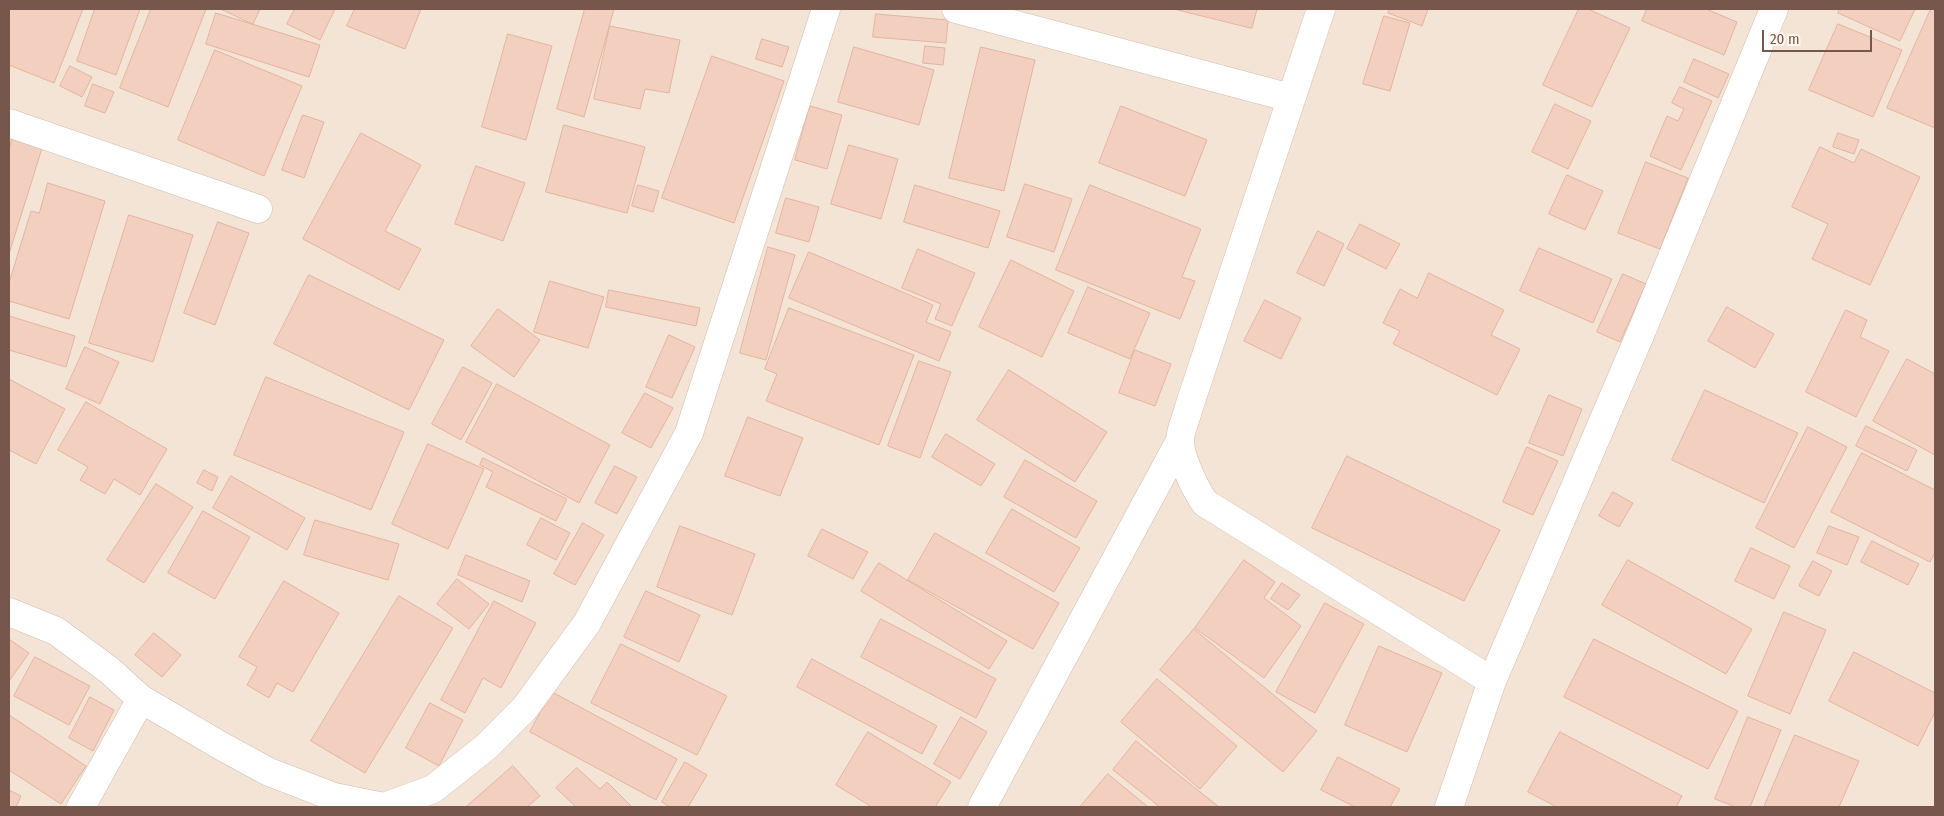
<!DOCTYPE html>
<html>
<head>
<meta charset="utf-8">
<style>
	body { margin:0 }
	#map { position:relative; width:1944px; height:816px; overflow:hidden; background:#fdf3e8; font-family:"Fira Sans Condensed",sans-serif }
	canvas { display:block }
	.frame { position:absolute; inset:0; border:10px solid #77574b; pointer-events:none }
	.scale { position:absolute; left:1762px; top:30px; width:110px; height:22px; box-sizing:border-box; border:2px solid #77574b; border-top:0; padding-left:6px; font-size:15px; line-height:18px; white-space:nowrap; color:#77574b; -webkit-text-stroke:4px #fff7ee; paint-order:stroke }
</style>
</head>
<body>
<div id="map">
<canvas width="1944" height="816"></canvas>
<div class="frame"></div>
<div class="scale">20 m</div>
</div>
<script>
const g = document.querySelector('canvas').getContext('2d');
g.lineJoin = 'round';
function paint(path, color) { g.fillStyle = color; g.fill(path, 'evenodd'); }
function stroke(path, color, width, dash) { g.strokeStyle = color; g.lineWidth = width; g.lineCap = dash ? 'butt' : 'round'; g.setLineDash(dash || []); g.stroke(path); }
const residential = new Path2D(`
	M 9,9 L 1935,9 L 1935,807 L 9,807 Z`);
const building = new Path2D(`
	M 9,9 L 83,9 L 54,83 L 9,65 Z
	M 95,9 L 140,9 L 116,75 L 77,61 Z
	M 151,9 L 206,9 L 168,107 L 120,88 Z
	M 221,9 L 260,9 L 253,24 Z
	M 295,9 L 335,9 L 320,40 L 287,24 Z
	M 355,9 L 421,9 L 405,49 L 347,26 Z
	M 585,9 L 614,9 L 584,117 L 557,109 Z
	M 1174,9 L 1257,9 L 1252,28 Z
	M 1390,9 L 1428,9 L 1422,26 L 1388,13 Z
	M 1579,9 L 1588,9 L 1630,28 L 1592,107 L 1543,85 Z
	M 1647,9 L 1706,9 L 1737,22 L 1724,55 L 1642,21 Z
	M 1840,9 L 1915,9 L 1900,41 L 1838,13 Z
	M 1931,9 L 1935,9 L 1935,128 L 1887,108 Z
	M 216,13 L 320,45 L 309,77 L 206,44 Z
	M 876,14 L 948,20 L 946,43 L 873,37 Z
	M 1384,16 L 1410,23 L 1390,91 L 1363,84 Z
	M 1838,24 L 1902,50 L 1873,117 L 1809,90 Z
	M 610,26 L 680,40 L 669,93 L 645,89 L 640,109 L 594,99 Z
	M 508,34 L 552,46 L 526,140 L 482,127 Z
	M 762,39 L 789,47 L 782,67 L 756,59 Z
	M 925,46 L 945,48 L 943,65 L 923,63 Z
	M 854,47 L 934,70 L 919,125 L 838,102 Z
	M 981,47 L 1035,60 L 1004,191 L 949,178 Z
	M 215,50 L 302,86 L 264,176 L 178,140 Z
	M 712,56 L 784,81 L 734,223 L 662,198 Z
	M 1694,59 L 1729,74 L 1718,98 L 1684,82 Z
	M 70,66 L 92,77 L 82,97 L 60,86 Z
	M 93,84 L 114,92 L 105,113 L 85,106 Z
	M 1680,87 L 1712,101 L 1681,170 L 1650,156 L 1667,116 L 1678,121 L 1684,109 L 1672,103 Z
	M 1555,104 L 1591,121 L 1568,169 L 1532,152 Z
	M 810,106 L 842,115 L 827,169 L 795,160 Z
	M 1121,106 L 1207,140 L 1185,196 L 1099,163 Z
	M 303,115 L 324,122 L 304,178 L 282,170 Z
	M 564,125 L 645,147 L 627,213 L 546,192 Z
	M 361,133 L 421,165 L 385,231 L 421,249 L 399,290 L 303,239 Z
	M 1838,133 L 1859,140 L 1854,154 L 1833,147 Z
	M 13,136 L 43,145 L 9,254 L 9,150 Z
	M 849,145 L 898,159 L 881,219 L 831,204 Z
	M 1820,147 L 1854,163 L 1861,149 L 1920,177 L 1870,285 L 1812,259 L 1828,224 L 1792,207 Z
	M 1646,162 L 1688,178 L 1660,249 L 1618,233 Z
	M 476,166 L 525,183 L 503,241 L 455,224 Z
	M 1567,175 L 1603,191 L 1585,230 L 1549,214 Z
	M 48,183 L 105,201 L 69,319 L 9,301 L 9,283 L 31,211 L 39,213 Z
	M 1025,184 L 1072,199 L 1054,252 L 1007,237 Z
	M 638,185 L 659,191 L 653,212 L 632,206 Z
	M 915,185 L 1000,211 L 988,248 L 904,222 Z
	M 1090,185 L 1201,229 L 1182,277 L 1195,281 L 1180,319 L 1056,270 Z
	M 786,198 L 819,207 L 809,242 L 776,233 Z
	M 129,215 L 193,235 L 153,362 L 89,343 Z
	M 218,222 L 249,233 L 215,325 L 184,313 Z
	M 1360,224 L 1400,244 L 1386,269 L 1347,249 Z
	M 1318,231 L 1344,244 L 1324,286 L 1297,273 Z
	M 768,247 L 795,255 L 766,360 L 740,353 Z
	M 1539,248 L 1612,279 L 1593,323 L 1520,291 Z
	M 918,249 L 975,273 L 952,326 L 935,319 L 941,304 L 902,288 Z
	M 809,252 L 933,305 L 926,322 L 951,332 L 939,361 L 789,298 Z
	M 1011,260 L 1074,291 L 1042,357 L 979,327 Z
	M 1429,273 L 1504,310 L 1491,335 L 1520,349 L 1497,395 L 1393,344 L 1400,331 L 1383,323 L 1400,289 L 1417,298 Z
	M 1623,274 L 1646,284 L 1620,342 L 1597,332 Z
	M 309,275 L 444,340 L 409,410 L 274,344 Z
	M 550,281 L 604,297 L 588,348 L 534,332 Z
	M 1088,287 L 1150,313 L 1130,359 L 1068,333 Z
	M 609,290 L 700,308 L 696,326 L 606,307 Z
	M 1265,300 L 1301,318 L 1281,359 L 1244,341 Z
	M 1727,307 L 1774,334 L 1755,368 L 1708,341 Z
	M 789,308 L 914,355 L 879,445 L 766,401 L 777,374 L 765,369 Z
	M 498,309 L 540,340 L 514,377 L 471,346 Z
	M 1846,310 L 1867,320 L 1860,337 L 1889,351 L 1856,417 L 1806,392 Z
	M 9,316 L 75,336 L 66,367 L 9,350 Z
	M 669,335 L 695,347 L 672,398 L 646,387 Z
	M 85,347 L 119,362 L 100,404 L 66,389 Z
	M 1135,350 L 1171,364 L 1155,406 L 1119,393 Z
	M 1907,359 L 1935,374 L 1935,455 L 1873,421 Z
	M 919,361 L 951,372 L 920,458 L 888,446 Z
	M 463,367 L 492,383 L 461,440 L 432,424 Z
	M 1009,370 L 1107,432 L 1075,482 L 977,420 Z
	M 266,377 L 404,432 L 371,510 L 234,455 Z
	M 9,379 L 65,409 L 36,464 L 9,450 Z
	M 497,384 L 610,445 L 579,503 L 466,442 Z
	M 1705,390 L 1798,433 L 1764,503 L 1672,460 Z
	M 645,393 L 673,408 L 651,448 L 622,433 Z
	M 1549,395 L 1582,409 L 1563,456 L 1529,443 Z
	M 86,402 L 167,449 L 140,495 L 114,479 L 105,494 L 80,480 L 88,467 L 58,450 Z
	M 748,417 L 803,438 L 780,496 L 725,476 Z
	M 1866,426 L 1917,450 L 1907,471 L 1856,446 Z
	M 1808,427 L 1847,447 L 1794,548 L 1756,528 Z
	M 946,434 L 995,464 L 981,486 L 932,457 Z
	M 428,444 L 484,469 L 448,549 L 392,524 Z
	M 1527,447 L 1558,461 L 1533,515 L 1503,502 Z
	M 1862,453 L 1935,490 L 1935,553 L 1930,562 L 1831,512 Z
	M 1347,456 L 1500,530 L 1464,601 L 1312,528 Z
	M 483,458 L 567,499 L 556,521 L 486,487 L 493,472 L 480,465 Z
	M 1025,460 L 1097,501 L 1076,538 L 1004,497 Z
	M 615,466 L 637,477 L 617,514 L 595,503 Z
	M 204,470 L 218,477 L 212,491 L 197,483 Z
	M 231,476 L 305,518 L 287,550 L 213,508 Z
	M 156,484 L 193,507 L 144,583 L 107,560 Z
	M 1613,492 L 1633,503 L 1619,527 L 1599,516 Z
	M 1012,509 L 1080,548 L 1054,592 L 986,553 Z
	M 203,511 L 250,537 L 215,599 L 168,573 Z
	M 541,518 L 570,533 L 556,560 L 527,545 Z
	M 315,520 L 399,544 L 388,580 L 304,555 Z
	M 583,523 L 604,535 L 575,585 L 554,574 Z
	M 680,526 L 755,554 L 732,615 L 657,587 Z
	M 1829,526 L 1859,537 L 1847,565 L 1817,553 Z
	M 822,529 L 868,552 L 853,579 L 808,556 Z
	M 935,533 L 1059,603 L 1033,649 L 908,580 Z
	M 1872,541 L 1919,564 L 1908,585 L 1861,562 Z
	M 1751,548 L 1790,566 L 1774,599 L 1735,581 Z
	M 466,555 L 530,581 L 522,602 L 458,575 Z
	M 1244,560 L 1275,582 L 1264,598 L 1301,626 L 1264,678 L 1195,628 Z
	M 1628,560 L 1752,629 L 1726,674 L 1602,605 Z
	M 1813,561 L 1832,571 L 1819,596 L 1799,586 Z
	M 879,563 L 1007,641 L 989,669 L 861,591 Z
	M 457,579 L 489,604 L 469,629 L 437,604 Z
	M 284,581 L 339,613 L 293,692 L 277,683 L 269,698 L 247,685 L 257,667 L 239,657 Z
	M 1282,583 L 1300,595 L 1288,610 L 1271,599 Z
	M 646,591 L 700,615 L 679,662 L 624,637 Z
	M 399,596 L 453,628 L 365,773 L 311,741 Z
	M 494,601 L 536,623 L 501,688 L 483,678 L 465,713 L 441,700 Z
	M 1325,603 L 1364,624 L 1315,713 L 1276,692 Z
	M 1784,612 L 1826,630 L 1790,714 L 1748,696 Z
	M 881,619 L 996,679 L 976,718 L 861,657 Z
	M 1194,629 L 1317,731 L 1283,772 L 1160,670 Z
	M 154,633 L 181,655 L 162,677 L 135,655 Z
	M 9,639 L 29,653 L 9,681 Z
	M 1594,639 L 1738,711 L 1708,769 L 1564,697 Z
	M 621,644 L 727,696 L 697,755 L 591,703 Z
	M 1379,646 L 1442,673 L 1407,752 L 1345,725 Z
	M 1854,652 L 1935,693 L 1935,712 L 1918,746 L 1829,701 Z
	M 35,657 L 90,686 L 69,725 L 14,696 Z
	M 812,659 L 937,726 L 922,754 L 797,687 Z
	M 1157,679 L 1237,746 L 1200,789 L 1121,722 Z
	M 552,692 L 677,759 L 656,800 L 530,732 Z
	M 90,697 L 114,710 L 93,751 L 69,738 Z
	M 430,703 L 463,720 L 439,766 L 406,748 Z
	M 9,715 L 86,766 L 61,804 L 9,770 Z
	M 961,717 L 987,732 L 960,779 L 934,764 Z
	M 1748,717 L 1781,730 L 1750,807 L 1736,807 L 1715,799 Z
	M 868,732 L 951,782 L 935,807 L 872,807 L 836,785 Z
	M 1560,732 L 1682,796 L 1676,807 L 1557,807 L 1528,792 Z
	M 1795,735 L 1859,761 L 1839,807 L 1764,807 Z
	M 1136,741 L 1219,807 L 1160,807 L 1113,770 Z
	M 1338,757 L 1400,789 L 1390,807 L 1355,807 L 1321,790 Z
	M 685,762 L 707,775 L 688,807 L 670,807 L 662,802 Z
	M 513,766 L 540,796 L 527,807 L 466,807 Z
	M 577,768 L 600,789 L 607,782 L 632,807 L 576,807 L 556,788 Z
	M 1108,774 L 1148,807 L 1080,807 Z
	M 9,790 L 21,796 L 16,807 L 9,807 Z`);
const minor = new Path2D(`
	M 956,9 L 1291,98
	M 1321,9 L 1189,407 C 1187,417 1180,430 1180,441 C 1180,457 1195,489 1205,503 L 1492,681
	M 9,123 L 258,209
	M 9,612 L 56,631 L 109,670 L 141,699 L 223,747 L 269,772 L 334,797 L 384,807 L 433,789 L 486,747 L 525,708 L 587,623 L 689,433 L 826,9
	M 81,807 L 141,699
	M 982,807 L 1180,441
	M 1449,807 L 1492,681 L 1643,328 L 1774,9`);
paint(residential, '#f4e4d6');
paint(building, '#f2cfbf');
stroke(building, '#e5b49f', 1);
stroke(minor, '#d1bcaf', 29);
stroke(minor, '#fff', 28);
</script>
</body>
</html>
